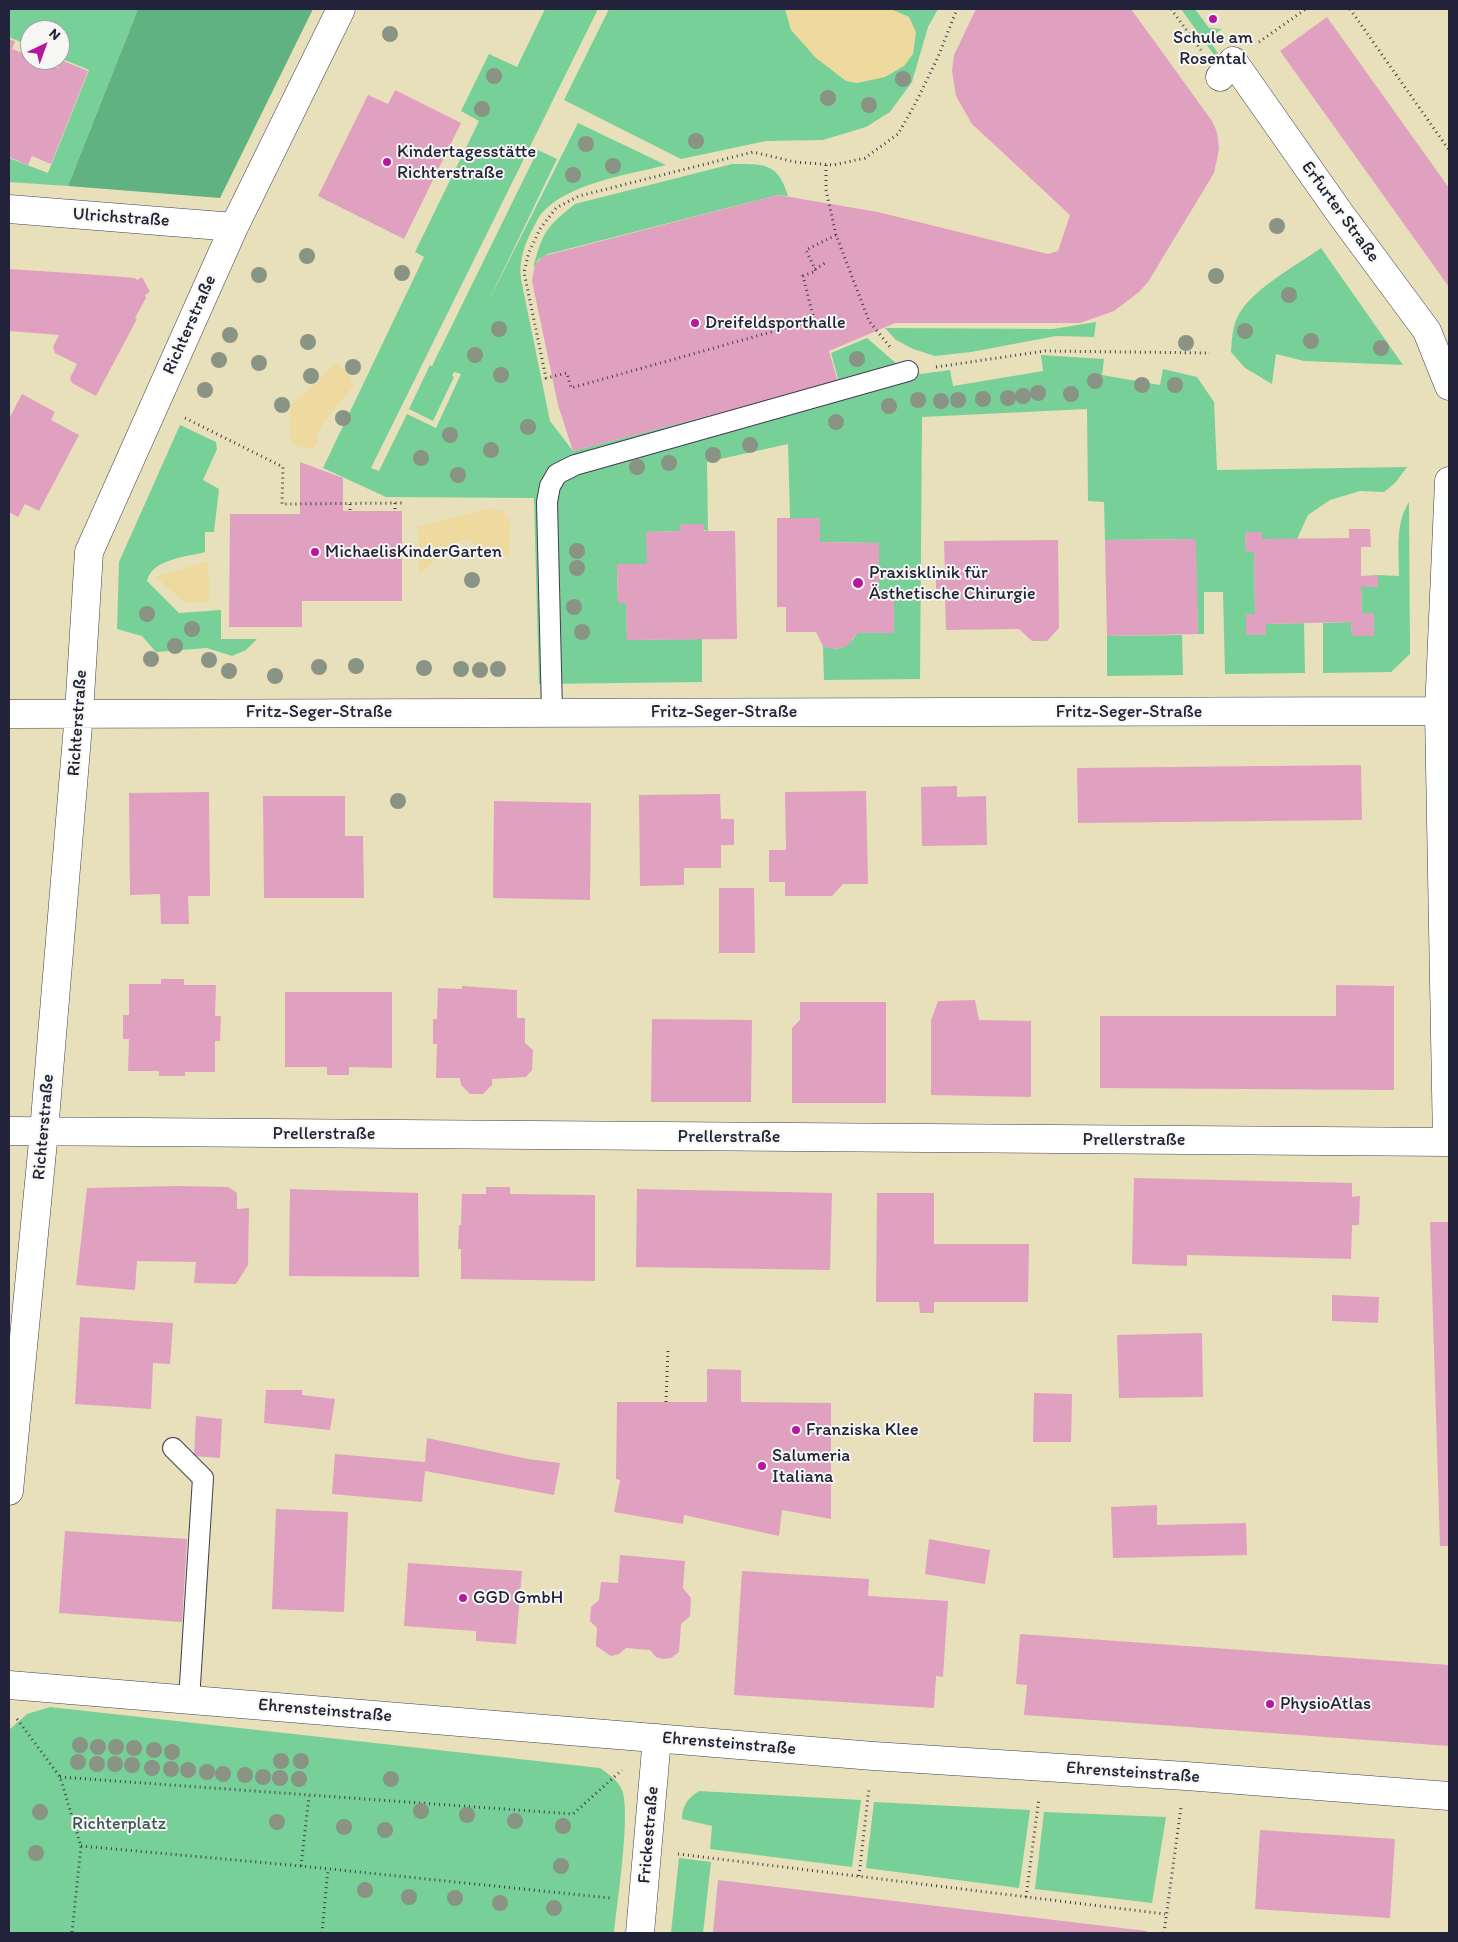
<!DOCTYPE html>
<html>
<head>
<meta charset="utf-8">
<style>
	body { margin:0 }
	#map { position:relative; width:1458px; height:1942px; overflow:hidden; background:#e8e0bb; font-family:Itim,sans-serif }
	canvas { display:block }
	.frame { position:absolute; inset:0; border:10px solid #22223b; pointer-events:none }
	.north { position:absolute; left:20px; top:20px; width:50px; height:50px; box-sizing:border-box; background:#f6f6f2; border:1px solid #a1a1a9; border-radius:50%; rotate:42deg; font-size:14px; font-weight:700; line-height:20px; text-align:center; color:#22223b }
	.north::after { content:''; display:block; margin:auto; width:18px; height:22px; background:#b5179e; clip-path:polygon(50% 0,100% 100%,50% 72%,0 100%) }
</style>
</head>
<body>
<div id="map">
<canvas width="1458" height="1942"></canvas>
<div class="frame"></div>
<div class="north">N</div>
</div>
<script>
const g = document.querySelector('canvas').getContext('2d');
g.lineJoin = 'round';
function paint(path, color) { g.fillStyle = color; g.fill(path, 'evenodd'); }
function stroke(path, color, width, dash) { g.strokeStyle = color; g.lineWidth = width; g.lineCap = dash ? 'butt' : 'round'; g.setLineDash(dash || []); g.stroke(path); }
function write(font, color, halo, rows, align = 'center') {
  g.font = font + ' Itim,sans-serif'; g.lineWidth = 4; g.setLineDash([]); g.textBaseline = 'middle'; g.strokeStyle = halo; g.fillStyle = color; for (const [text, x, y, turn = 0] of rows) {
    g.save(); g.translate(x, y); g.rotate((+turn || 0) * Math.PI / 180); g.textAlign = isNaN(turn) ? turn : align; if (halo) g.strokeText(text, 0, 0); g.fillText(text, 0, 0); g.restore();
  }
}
const green = new Path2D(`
	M 9,9 L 138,9 L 68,186 L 9,182 L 9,158 L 48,173 L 89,70 L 60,58 L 60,30 L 30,30 L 30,46 L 9,37 Z
	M 545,9 L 598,9 L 371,468 L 379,471 L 407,414 L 436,428 L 461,374 L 454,372 L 452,376 L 454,377 L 433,421 L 409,409 L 430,365 L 432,366 L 538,150 L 557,159 L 487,304 L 578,123 L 666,165 C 628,175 567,183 541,214 C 537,219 534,228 530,234 C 523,249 519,263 521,279 L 550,421 L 573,451 L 839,382 L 831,353 L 867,338 L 898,365 L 921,374 L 950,370 L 953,386 L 1043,371 L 1041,355 L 1104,359 L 1102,375 L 1160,385 L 1163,369 L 1197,377 L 1214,402 L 1217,470 L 1407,467 L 1395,483 L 1384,492 L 1360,491 L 1330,500 L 1308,515 L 1297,539 L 1262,539 L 1261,532 L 1245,532 L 1246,552 L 1254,552 L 1255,614 L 1246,615 L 1246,635 L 1266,635 L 1266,624 L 1304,623 L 1305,673 L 1225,674 L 1223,592 L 1204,592 L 1204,634 L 1198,634 L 1195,539 L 1105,540 L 1104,502 L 1088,501 L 1087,409 L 922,417 L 920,679 L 824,680 L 823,646 C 838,652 850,647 857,633 L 894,633 L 894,599 L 879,599 L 879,543 L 820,542 L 820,518 L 790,518 L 788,444 L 707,462 L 708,531 L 680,524 L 681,531 L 647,532 L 647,564 L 617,564 L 618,603 L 626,603 L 627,640 L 702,639 L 702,682 L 539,684 L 534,498 L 386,497 L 323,468 L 424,257 L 415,252 L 479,121 L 461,111 L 489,54 L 517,67 Z
	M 609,9 L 938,9 L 928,27 L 912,82 L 890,112 L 866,127 L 823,140 L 766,141 L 681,159 L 564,100 Z
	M 1181,9 L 1195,9 L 1209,28 L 1222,29 L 1208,39 L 1218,53 L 1214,55 Z
	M 732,164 C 763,164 778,162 788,196 L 778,195 L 548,254 L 538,260 L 533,268 C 543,232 545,228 575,204 Z
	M 1321,248 L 1403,365 L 1304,361 L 1276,354 L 1272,384 L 1245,368 L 1231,352 C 1232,339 1232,326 1239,314 C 1253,289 1297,265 1321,248 Z
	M 1096,322 L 1094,337 L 1056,336 L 971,352 L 935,356 L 913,349 L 896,340 L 885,328 L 1053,329 Z
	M 180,425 L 216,442 L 217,449 L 203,480 L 219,489 L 214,532 L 205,532 L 205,552 C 186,557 152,559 147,581 L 179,613 L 221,610 L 221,639 L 257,639 L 246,650 L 232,656 L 207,648 L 156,652 L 142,636 L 117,629 L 119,562 Z
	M 1409,502 L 1410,654 L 1391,672 L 1323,673 L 1323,623 L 1351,622 L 1352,636 L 1374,636 L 1374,613 L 1362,613 L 1361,587 L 1378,587 L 1378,575 L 1399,576 C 1399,550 1395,524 1409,502 Z
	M 1182,635 L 1183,675 L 1107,676 L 1107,636 Z
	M 50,1707 L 600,1768 C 608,1774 618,1780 622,1790 C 631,1812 617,1904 614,1933 L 9,1933 L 9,1730 L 27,1714 Z
	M 699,1791 L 861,1800 L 852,1867 L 710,1849 L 712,1826 L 682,1819 C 682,1806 688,1798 699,1791 Z
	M 874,1802 L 1030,1810 L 1019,1888 L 866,1868 Z
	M 1044,1812 L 1166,1817 L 1152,1903 L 1035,1889 Z
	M 679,1858 L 711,1862 L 703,1933 L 671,1933 Z`);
const forest = new Path2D(`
	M 138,9 L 313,9 L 220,198 L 68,186 Z`);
const sand = new Path2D(`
	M 785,9 L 891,9 L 909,17 L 916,32 L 913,54 L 904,66 L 885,77 L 857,83 L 846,81 L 816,58 L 791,30 Z
	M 336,364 L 347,371 L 353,387 C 340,402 327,417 317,434 L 318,441 L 313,449 L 299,447 L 290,441 L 290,406 C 299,397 309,389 318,381 C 326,374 326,368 336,364 Z
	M 491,508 L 503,511 L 510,519 L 509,557 L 486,551 L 469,540 L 458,541 L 419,574 L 418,527 Z
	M 208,561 L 210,601 L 185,603 L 156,577 Z`);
const building = new Path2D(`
	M 976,9 L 1131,9 L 1212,121 L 1217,132 L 1219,149 L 1214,173 L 1148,282 L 1139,292 L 1114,311 L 1080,323 L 895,323 L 829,351 L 838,382 L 573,451 L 558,405 L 532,281 L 535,264 L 544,256 L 778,195 L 878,212 L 1048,254 L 1058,251 L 1070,215 L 972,124 L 956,96 L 952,71 L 954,55 Z
	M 1327,17 L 1449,188 L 1449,287 L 1280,51 Z
	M 9,39 L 15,41 L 12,49 L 30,56 L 30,60 L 39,60 L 58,68 L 61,60 L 88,71 L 51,164 L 32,156 L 28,165 L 9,157 Z
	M 395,90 L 461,123 L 404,239 L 318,196 L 368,95 L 388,104 Z
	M 9,269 L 85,274 L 135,278 L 137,280 L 142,277 L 150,292 L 145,295 L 146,298 L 135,318 L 137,319 L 96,396 L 72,383 L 70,378 L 77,364 L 55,353 L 53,347 L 59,335 L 9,331 Z
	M 22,394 L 55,412 L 51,420 L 79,435 L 39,511 L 25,504 L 18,517 L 9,512 L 9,419 Z
	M 300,462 L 343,478 L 343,511 L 402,511 L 402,601 L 302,601 L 302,627 L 229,627 L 230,514 L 300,514 Z
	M 777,518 L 820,518 L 820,542 L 879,543 L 879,599 L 894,599 L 894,633 L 857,633 L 850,643 L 844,647 L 831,649 L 823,646 L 816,632 L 786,632 L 786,607 L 777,607 Z
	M 680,524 L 704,524 L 704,531 L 735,531 L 737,639 L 627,640 L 626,603 L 618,603 L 617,564 L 647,564 L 646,532 L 681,531 Z
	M 1349,529 L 1370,529 L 1371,547 L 1361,547 L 1361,576 L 1378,575 L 1378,587 L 1361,587 L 1362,613 L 1374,613 L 1374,636 L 1352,636 L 1351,622 L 1266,624 L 1266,635 L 1246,635 L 1246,614 L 1255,614 L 1254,552 L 1246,552 L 1245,532 L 1262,532 L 1262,539 L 1349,538 Z
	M 1196,539 L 1198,634 L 1107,636 L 1105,540 Z
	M 1058,540 L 1059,628 L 1047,641 L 1032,641 L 1019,629 L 946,630 L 945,597 L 936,592 L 936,580 L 945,574 L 944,541 Z
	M 1361,765 L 1362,820 L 1078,823 L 1077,768 Z
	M 957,786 L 957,797 L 986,796 L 987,845 L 922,846 L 921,787 Z
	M 866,791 L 868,884 L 843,884 L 832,896 L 785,896 L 785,882 L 769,882 L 769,850 L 786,850 L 785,792 Z
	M 209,792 L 210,896 L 188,896 L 189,924 L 161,924 L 160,894 L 130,895 L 129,793 Z
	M 720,794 L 721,819 L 734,819 L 734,845 L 721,845 L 721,868 L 684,868 L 684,885 L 640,886 L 639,795 Z
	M 263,796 L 345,796 L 345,836 L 363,836 L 364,898 L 264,898 Z
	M 494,801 L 591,803 L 590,900 L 493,898 Z
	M 719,888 L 754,888 L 755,953 L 719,953 Z
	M 161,979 L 184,979 L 184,985 L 216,985 L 215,1016 L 221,1016 L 220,1041 L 215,1041 L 215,1072 L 185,1072 L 185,1076 L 159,1076 L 159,1071 L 128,1071 L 129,1039 L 123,1039 L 123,1015 L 129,1015 L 129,984 L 161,984 Z
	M 1336,985 L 1394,986 L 1394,1090 L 1100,1088 L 1100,1016 L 1336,1016 Z
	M 462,986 L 517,990 L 517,1018 L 525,1018 L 525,1043 L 533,1050 L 532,1070 L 526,1077 L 492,1079 L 492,1085 L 483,1094 L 470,1094 L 461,1085 L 460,1078 L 436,1078 L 437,1044 L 433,1044 L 433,1019 L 437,1019 L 438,988 L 462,989 Z
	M 285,992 L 392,992 L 392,1068 L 349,1067 L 349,1075 L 327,1075 L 327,1067 L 285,1067 Z
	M 975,1000 L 979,1020 L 1031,1021 L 1031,1097 L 931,1095 L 931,1021 L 938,1001 Z
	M 800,1002 L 886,1002 L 886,1103 L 792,1103 L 792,1028 L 800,1020 Z
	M 652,1019 L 752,1020 L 751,1102 L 651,1102 Z
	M 1134,1178 L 1352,1183 L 1352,1197 L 1360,1196 L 1359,1225 L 1352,1225 L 1351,1259 L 1187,1255 L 1187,1266 L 1132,1264 Z
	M 177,1186 L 228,1187 L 237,1193 L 237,1209 L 249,1208 L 248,1265 L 236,1284 L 194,1283 L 196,1262 L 137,1261 L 135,1290 L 76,1285 L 87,1188 Z
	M 486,1187 L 510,1187 L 510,1194 L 595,1195 L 595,1281 L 461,1279 L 461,1249 L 458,1249 L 459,1225 L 461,1225 L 462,1194 L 486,1194 Z
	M 290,1189 L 418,1193 L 419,1277 L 289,1276 Z
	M 637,1189 L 832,1193 L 830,1270 L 636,1267 Z
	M 877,1193 L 934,1193 L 934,1244 L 1029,1244 L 1028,1302 L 934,1302 L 934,1313 L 920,1313 L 919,1302 L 876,1302 Z
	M 1430,1222 L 1449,1222 L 1449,1546 L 1440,1546 Z
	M 1332,1295 L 1379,1297 L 1378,1323 L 1332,1321 Z
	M 80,1317 L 173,1323 L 170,1364 L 153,1363 L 151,1409 L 75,1404 Z
	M 1202,1333 L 1203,1397 L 1119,1398 L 1117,1335 Z
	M 707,1369 L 741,1370 L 741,1402 L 831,1403 L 831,1519 L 782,1510 L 779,1536 L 684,1515 L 683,1524 L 614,1512 L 620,1480 L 616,1479 L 617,1402 L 707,1402 Z
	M 266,1390 L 302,1390 L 302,1395 L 335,1399 L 330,1430 L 264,1423 Z
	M 1034,1393 L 1072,1394 L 1071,1442 L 1033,1442 Z
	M 196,1416 L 222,1419 L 220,1458 L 194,1456 Z
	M 427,1438 L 528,1459 L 560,1463 L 554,1495 L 425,1471 L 422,1502 L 332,1494 L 335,1454 L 425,1462 Z
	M 1157,1505 L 1157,1525 L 1246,1523 L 1247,1555 L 1113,1558 L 1111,1507 Z
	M 276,1509 L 348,1512 L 344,1612 L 272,1609 Z
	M 65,1531 L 187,1539 L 182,1622 L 59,1613 Z
	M 929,1539 L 990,1550 L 985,1584 L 925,1574 Z
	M 620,1555 L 685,1561 L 683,1588 L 691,1598 L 690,1616 L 681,1624 L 679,1652 L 671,1658 L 663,1659 L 656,1657 L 650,1650 L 626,1648 L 619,1654 L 611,1656 L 596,1646 L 597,1628 L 590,1621 L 591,1607 L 599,1600 L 601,1582 L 618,1583 Z
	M 408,1563 L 522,1571 L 516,1644 L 476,1641 L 476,1631 L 404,1626 Z
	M 742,1571 L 869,1579 L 868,1596 L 948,1601 L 943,1677 L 936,1676 L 934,1708 L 734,1695 Z
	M 1020,1634 L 1449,1665 L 1449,1746 L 1024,1715 L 1027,1685 L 1016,1684 Z
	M 1260,1830 L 1395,1839 L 1390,1918 L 1255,1909 Z
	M 718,1880 L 1147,1931 L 1147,1933 L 713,1932 Z`);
const path = new Path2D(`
	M 1171,9 L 1201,50
	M 1350,9 L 1449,150
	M 1259,42 L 1306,9
	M 826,165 L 826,190 L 836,235 L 869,321 L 890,347
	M 836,235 L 806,250 L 816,271 L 803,276 L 814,320 L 571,388 L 567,373 L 546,378 L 524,272 L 529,252 L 540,229 L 556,208 L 579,196 L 753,152 L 795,162 L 834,165 L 865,158 L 898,134 L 914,106 L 938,57 L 957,9
	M 815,269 L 825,263
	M 936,367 L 1045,351 L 1210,353
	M 185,418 L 283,467 L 282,504 L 402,503
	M 395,503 L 395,511
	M 350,504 L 350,511
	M 666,1402 L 668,1349
	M 17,1719 L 60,1777 L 81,1846 L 72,1933
	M 60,1777 L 573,1814 L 622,1770
	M 81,1846 L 301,1866 L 610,1898
	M 678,1854 L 1165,1914
	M 301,1866 L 309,1796
	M 859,1876 L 869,1788
	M 1026,1897 L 1039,1798
	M 322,1933 L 328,1869
	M 1164,1933 L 1181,1807`);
const service = new Path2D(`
	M 552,712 L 547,502 L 550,486 L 557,474 L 575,465 L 908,371
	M 173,1448 L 203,1478 L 189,1700`);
const minor = new Path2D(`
	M 1220,77 L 1233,61 L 1339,212 L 1427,331 L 1449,386
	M 9,209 L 234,227
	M 9,714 L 1439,711
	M 9,1131 L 1449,1142
	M 1447,1142 L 1439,711 L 1449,481
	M 9,1491 L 44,1131 L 79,713 L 89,552 L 234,227 L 341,9
	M 9,1685 L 873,1756 L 1186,1776 L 1449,1796
	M 640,1933 L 657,1738`);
const trees = [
	[390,34],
	[494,76],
	[903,79],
	[828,98],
	[869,105],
	[482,109],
	[696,141],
	[586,144],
	[613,166],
	[573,175],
	[1277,226],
	[307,256],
	[402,273],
	[259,275],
	[1216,276],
	[1289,295],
	[499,329],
	[1245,331],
	[230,335],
	[1311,341],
	[308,342],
	[1186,343],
	[1381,348],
	[475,355],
	[857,359],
	[219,360],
	[259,363],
	[353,367],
	[501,375],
	[311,376],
	[1095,381],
	[1142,385],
	[1175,385],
	[205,390],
	[1038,393],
	[1071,394],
	[1023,396],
	[1008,398],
	[983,399],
	[918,400],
	[958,400],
	[941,401],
	[282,405],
	[889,406],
	[343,418],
	[836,422],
	[528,427],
	[450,435],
	[750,445],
	[491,450],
	[713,455],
	[421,458],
	[669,463],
	[637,467],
	[458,475],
	[577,551],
	[577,568],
	[472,580],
	[574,607],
	[147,614],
	[192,629],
	[582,632],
	[175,646],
	[151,659],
	[209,660],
	[356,666],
	[319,667],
	[424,668],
	[461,669],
	[498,669],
	[480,670],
	[229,671],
	[275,676],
	[398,801],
	[80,1745],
	[98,1747],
	[116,1747],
	[134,1748],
	[154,1750],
	[172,1752],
	[281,1761],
	[301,1761],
	[78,1762],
	[97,1764],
	[115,1764],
	[132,1765],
	[152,1768],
	[171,1769],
	[188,1770],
	[207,1772],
	[223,1774],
	[245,1775],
	[263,1777],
	[280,1778],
	[299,1779],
	[391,1779],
	[421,1811],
	[40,1812],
	[467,1815],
	[515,1821],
	[277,1822],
	[563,1826],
	[344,1827],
	[385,1830],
	[36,1853],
	[561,1866],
	[365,1890],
	[409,1897],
	[455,1898],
	[500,1903],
	[554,1908]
];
const markers = [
	[1213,19,5,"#b5179e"],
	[387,162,5,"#b5179e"],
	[695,323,5,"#b5179e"],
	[315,552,5,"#b5179e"],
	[858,583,6,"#b5179e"],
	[796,1430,5,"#b5179e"],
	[762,1466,5,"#b5179e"],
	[463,1598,5,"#b5179e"],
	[1270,1704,5,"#b5179e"]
];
const poiNames = [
	["Schule am",1213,38,"center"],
	["Rosental",1213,59,"center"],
	["Kindertagesstätte",397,152],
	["Richterstraße",397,173],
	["Dreifeldsporthalle",705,323],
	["MichaelisKinderGarten",325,552],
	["Praxisklinik für",869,573],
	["Ästhetische Chirurgie",869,594],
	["Franziska Klee",806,1430],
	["Salumeria",772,1456],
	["Italiana",772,1477],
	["GGD GmbH",473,1598],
	["PhysioAtlas",1280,1704]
];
const streetNames = [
	["Erfurter Straße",1340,212,54],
	["Ulrichstraße",121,218,4],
	["Richterstraße",190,325,-66],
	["Fritz-Seger-Straße",319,712],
	["Fritz-Seger-Straße",724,712],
	["Fritz-Seger-Straße",1129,712],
	["Richterstraße",78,723,-86],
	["Richterstraße",44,1127,-85],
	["Prellerstraße",324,1134],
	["Prellerstraße",729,1137],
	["Prellerstraße",1134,1140],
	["Ehrensteinstraße",325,1711,5],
	["Ehrensteinstraße",729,1744,5],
	["Ehrensteinstraße",1133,1773,4],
	["Frickestraße",649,1835,-85]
];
const parkNames = [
	["Richterplatz",119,1824]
];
paint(green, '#76d097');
paint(forest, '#60b280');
paint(sand, '#eeda9e');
paint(building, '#e0a0c0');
stroke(service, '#403e4e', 22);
stroke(minor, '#403e4e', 29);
stroke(path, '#403e4e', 3, [1, 4]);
stroke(service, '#fff', 20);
stroke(minor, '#fff', 28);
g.fillStyle = '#899484';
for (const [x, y] of trees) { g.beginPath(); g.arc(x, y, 8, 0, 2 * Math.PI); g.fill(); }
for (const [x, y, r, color] of markers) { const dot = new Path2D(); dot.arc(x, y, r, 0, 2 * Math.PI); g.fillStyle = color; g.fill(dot); stroke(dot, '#f6f6f2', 2); }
write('18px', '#22223b', '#f6f6f2', poiNames, 'left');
write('18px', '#22223b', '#f6f6f2', streetNames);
write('18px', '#3b5657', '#f6f6f2', parkNames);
</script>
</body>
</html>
